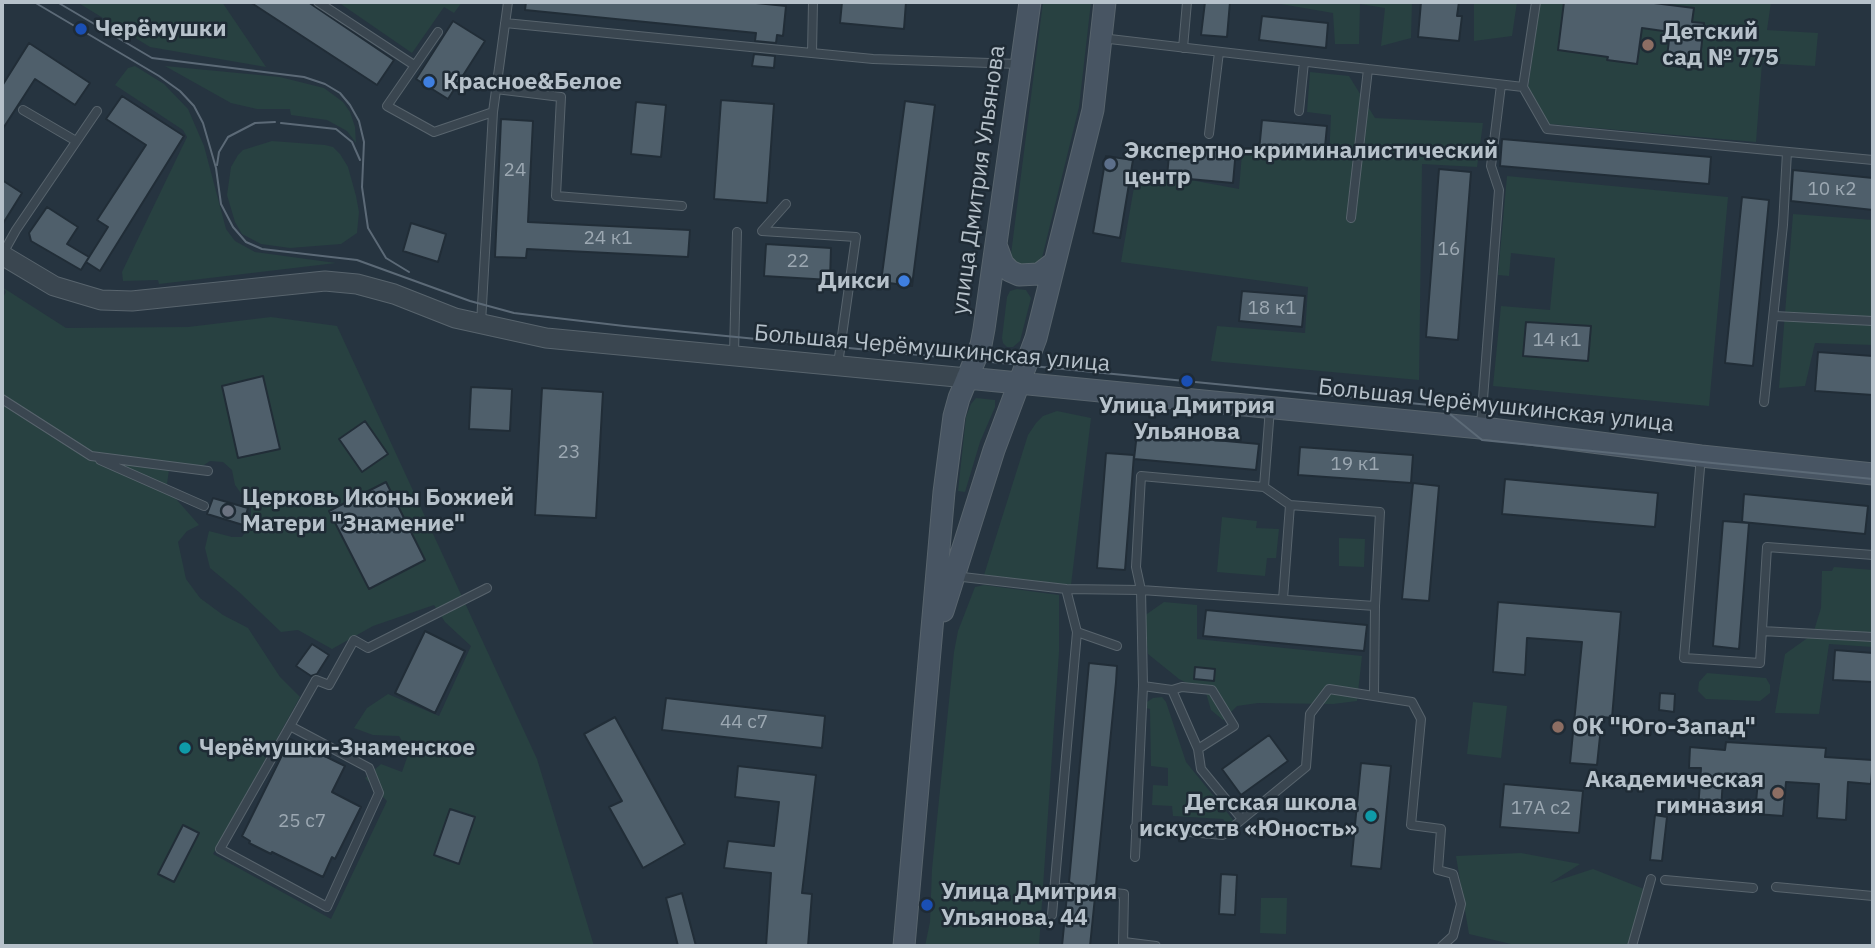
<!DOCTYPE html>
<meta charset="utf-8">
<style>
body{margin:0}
#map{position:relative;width:1875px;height:948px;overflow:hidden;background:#263440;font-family:"IBM Plex Sans",sans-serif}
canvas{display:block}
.frame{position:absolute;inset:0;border:4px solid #b6c1ca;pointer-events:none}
</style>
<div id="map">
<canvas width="1875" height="948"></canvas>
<div class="frame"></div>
</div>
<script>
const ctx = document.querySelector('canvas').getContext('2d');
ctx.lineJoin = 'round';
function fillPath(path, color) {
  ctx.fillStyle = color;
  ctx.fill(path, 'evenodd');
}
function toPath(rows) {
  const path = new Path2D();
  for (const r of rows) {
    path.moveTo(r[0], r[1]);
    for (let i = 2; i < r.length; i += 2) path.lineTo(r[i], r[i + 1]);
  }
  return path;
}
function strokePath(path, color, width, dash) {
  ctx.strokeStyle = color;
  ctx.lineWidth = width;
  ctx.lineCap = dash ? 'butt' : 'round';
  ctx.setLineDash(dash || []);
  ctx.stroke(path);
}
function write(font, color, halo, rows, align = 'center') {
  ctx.font = font + ' "IBM Plex Sans",sans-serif';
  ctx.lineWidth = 5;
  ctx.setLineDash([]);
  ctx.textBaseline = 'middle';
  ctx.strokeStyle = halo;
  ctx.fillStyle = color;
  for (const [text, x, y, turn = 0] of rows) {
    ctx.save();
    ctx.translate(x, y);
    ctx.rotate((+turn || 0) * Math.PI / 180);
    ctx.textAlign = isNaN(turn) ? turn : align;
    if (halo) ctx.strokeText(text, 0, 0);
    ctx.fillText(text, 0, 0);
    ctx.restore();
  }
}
const green = toPath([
 [77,2,222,2,266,67,150,47],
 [338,2,462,2,454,13,444,7,412,53],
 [1043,2,1091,2,1079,107,1040,266,1035,271,1010,262],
 [1269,2,1412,2,1411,38,1381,46,1385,8,1360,4,1359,44,1335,44,1333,13],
 [1474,2,1517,2,1512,36,1474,41],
 [1540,2,1771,2,1767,30,1818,33,1815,66,1762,63,1756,142,1549,124,1528,88],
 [135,66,164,84,188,109,204,146,226,229,235,241,255,252,336,263,159,284,158,280,123,281,122,272,187,137,183,130,115,85,128,68],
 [165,66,280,77,324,88,343,102,350,112,355,127,356,143,347,131,327,120,291,115,290,109,257,109,231,103],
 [1310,72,1349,76,1375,118,1483,123,1477,167,1422,164,1419,380,1211,361,1217,326,1305,333,1308,287,1121,262,1137,170,1239,189,1242,154,1329,160,1331,115,1307,112],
 [272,141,325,145,333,147,340,154,348,167,356,196,359,212,357,233,341,244,290,248,261,244,242,234,235,222,227,195,231,167,238,155,243,150],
 [1507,176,1728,197,1709,406,1493,386,1501,306,1550,310,1555,258,1511,253,1509,276,1498,275],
 [1793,214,1873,220,1873,345,1815,343,1805,386,1779,388],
 [2,287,66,328,188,327,271,317,337,326,537,759,594,946,2,946,2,299,6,292],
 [210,461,223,462,232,470,235,485,251,507,251,524,242,537,232,537,209,531,205,548,210,568,239,592,281,632,298,630,332,649,373,626,434,605,445,622,471,646,439,716,388,694,367,708,354,728,373,735,399,736,409,752,402,772,381,764,365,778,387,801,331,919,213,854,300,697,280,677,248,628,223,615,200,598,186,579,178,542,187,531,199,525,177,500,167,484,169,470,183,470,192,473],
 [1017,289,1026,290,1031,298,1020,341,1013,347,1007,347,1003,343,1002,338,1007,297,1010,291],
 [976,398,995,400,995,407,980,442,965,492,958,491,966,417,971,404],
 [1057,411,1091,418,1071,585,984,575,1028,435,1036,423,1043,416],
 [1222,517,1257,521,1256,528,1279,529,1276,558,1267,558,1265,576,1217,572],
 [1339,538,1365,539,1364,567,1339,566],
 [1834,567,1873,570,1873,647,1829,644,1819,714,1775,713,1785,654,1813,634,1821,608,1822,571,1832,571],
 [984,585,1059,595,1059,652,1039,946,925,946,930,922,932,869,954,652,958,631,975,587],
 [1164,602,1197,605,1197,639,1362,656,1357,701,1333,704,1258,703,1237,706,1223,720,1211,710,1206,693,1179,679,1148,654,1144,616],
 [1707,673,1766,678,1770,685,1770,693,1760,701,1706,699,1698,691,1699,682],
 [1162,697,1166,702,1186,762,1234,821,1231,825,1228,826,1223,819,1173,816,1172,806,1152,805,1153,785,1168,786,1168,768,1151,766,1150,709,1146,708,1147,702,1153,698],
 [1473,702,1507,706,1501,758,1467,754],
 [1521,853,1580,864,1550,883,1593,869,1644,889,1630,946,1519,946,1469,934,1456,856],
 [1261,898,1287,898,1286,934,1260,933]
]);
const building = toPath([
 [250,2,308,2,394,60,377,85,250,2],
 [526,2,746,2,786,6,783,36,777,35,776,43,755,41,756,33,525,10,526,2],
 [842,2,906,2,904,29,840,23,842,2],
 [1205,2,1230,2,1227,37,1201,35,1205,2],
 [1421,2,1459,2,1457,16,1462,16,1459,41,1418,37,1421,2],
 [1564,2,1646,2,1694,8,1692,22,1704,23,1699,69,1666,65,1670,32,1642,28,1637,64,1607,60,1608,57,1558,50,1564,2],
 [1262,16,1328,23,1326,48,1259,40,1262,16],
 [453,21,485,41,448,99,416,79,453,21],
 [29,43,90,83,75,105,35,79,2,130,2,86,29,43],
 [754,54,775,56,774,68,752,66,754,54],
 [122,96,184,136,100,271,86,262,108,227,97,220,146,145,106,119,122,96],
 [721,100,774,104,767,203,714,199,721,100],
 [905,101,935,105,912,286,881,282,905,101],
 [636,102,666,105,661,157,631,154,636,102],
 [501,119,533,121,528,222,690,230,688,257,527,249,526,258,495,257,501,119],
 [1262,120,1327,126,1324,157,1259,151,1262,120],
 [1502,139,1711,157,1709,184,1500,166,1502,139],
 [1170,143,1236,149,1233,183,1167,177,1170,143],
 [1106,156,1133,160,1120,238,1093,233,1106,156],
 [1439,169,1471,172,1458,340,1426,337,1439,169],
 [1793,170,1873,178,1873,210,1791,201,1793,170],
 [2,180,22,193,2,225,2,180],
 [1742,197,1769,200,1753,366,1725,363,1742,197],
 [47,207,78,227,67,244,89,257,81,270,31,241,29,233,47,207],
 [411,223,446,234,438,262,403,251,411,223],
 [766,244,831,248,830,280,764,276,766,244],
 [1242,291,1305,296,1302,327,1239,321,1242,291],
 [1526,322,1591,326,1588,361,1523,356,1526,322],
 [1818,352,1873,356,1873,395,1815,391,1818,352],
 [263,376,280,449,238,458,222,386,263,376],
 [471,387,512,389,510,431,469,429,471,387],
 [542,388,603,392,596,518,535,515,542,388],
 [365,421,388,454,362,472,339,439,365,421],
 [1137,433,1259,444,1256,470,1134,459,1137,433],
 [1300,447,1413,455,1411,483,1298,475,1300,447],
 [1106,453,1134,455,1125,570,1097,568,1106,453],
 [1505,479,1658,493,1655,527,1502,514,1505,479],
 [386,482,425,560,369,589,329,511,386,482],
 [1413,483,1439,486,1429,601,1402,599,1413,483],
 [1744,494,1868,506,1865,534,1742,522,1744,494],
 [213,498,248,508,243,525,207,514,213,498],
 [1723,521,1749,523,1739,649,1713,646,1723,521],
 [1498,602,1621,612,1612,718,1602,717,1597,765,1570,763,1582,642,1527,638,1525,675,1493,672,1498,602],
 [1206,610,1367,625,1364,651,1203,636,1206,610],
 [425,631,465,651,435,713,395,693,425,631],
 [312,644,329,655,317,674,311,676,296,666,312,644],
 [1835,650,1873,653,1873,682,1833,680,1835,650],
 [1089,663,1117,666,1116,682,1096,884,1091,887,1089,891,1095,897,1090,946,1062,946,1067,895,1072,893,1074,888,1073,884,1069,882,1089,663],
 [1195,667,1215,669,1214,681,1194,679,1195,667],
 [1660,693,1675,694,1674,712,1659,710,1660,693],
 [666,698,825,716,822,748,662,730,666,698],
 [615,717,685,844,643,868,609,807,622,801,584,734,615,717],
 [1269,735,1288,761,1241,795,1222,769,1269,735],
 [290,739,345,766,332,792,361,807,335,859,332,857,323,877,272,852,271,854,249,843,250,841,242,836,290,739],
 [1726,742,1826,748,1825,757,1873,760,1871,784,1848,782,1846,820,1817,818,1819,784,1786,782,1783,816,1755,814,1758,780,1723,778,1721,811,1698,810,1701,768,1689,768,1690,747,1725,750,1726,742],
 [1361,763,1391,766,1381,869,1351,866,1361,763],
 [738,766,816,775,802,893,812,894,808,946,766,946,771,873,724,868,728,841,774,846,779,802,735,797,738,766],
 [1504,784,1583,791,1579,833,1500,827,1504,784],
 [450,809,475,817,459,864,434,855,450,809],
 [1655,815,1667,817,1662,861,1650,860,1655,815],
 [183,825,199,833,174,882,158,874,183,825],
 [1221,874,1237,875,1235,915,1219,914,1221,874],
 [682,893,696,946,678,946,666,898,682,893]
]);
const service = toPath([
 [318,2,414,65],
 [505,23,873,59,1019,64],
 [438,32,387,106,434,132,493,112],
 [1101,38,1523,87,1547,129,1873,160],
 [1183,48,1187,2],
 [812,53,813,2],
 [1523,87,1536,2],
 [496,89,561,97,556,196,682,206],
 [23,110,76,141],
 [1299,111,1304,62],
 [1209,134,1219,52],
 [786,204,762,231,856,237,838,364],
 [1351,218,1368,69],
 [2,255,16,230,97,111],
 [1774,316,1873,321],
 [481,323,493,112,508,2],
 [734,354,737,232],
 [2,399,91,456,208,471],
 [1764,402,1783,225,1787,152],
 [1270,408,1264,487,1141,476,1136,567,1141,590,1375,606,1374,694],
 [1481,425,1499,190,1491,166,1501,85],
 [1701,456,1684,658,1760,663,1767,547,1873,555],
 [100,460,204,506],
 [1264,487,1290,505,1380,512,1375,606],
 [954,576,1066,589,1077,632,1052,915],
 [1066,589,1141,590,1143,686,1135,857],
 [1283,599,1290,505],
 [1762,631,1873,637],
 [1077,632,1117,646],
 [1143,686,1172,690,1198,749,1201,769,1242,819],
 [1172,690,1182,687,1212,690,1234,726,1198,749],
 [290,726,369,768,379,793,327,907,220,849,290,726,316,680,329,685,354,640,368,648,487,588],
 [1135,827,1223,835,1306,767,1310,714,1329,689,1412,702,1421,719,1411,825,1441,829,1438,870,1453,874,1461,904,1453,936,1442,946],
 [1665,880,1753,888],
 [1776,887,1873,896],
 [1054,889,1068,888],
 [1096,891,1124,894,1123,946],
 [1124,942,1156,946],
 [1632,946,1651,879]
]);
const tertiary = toPath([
 [2,255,54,286,101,300,132,301,325,281,357,284,394,294,455,318,546,338,967,378]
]);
const secondary = toPath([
 [996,245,1003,264,1010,271,1019,275,1039,274,1055,262],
 [967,378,1491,429,1701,456,1873,474],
 [943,611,994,450,1036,338,1093,110,1105,2],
 [904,946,944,492,954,416,959,398,981,345,984,329,1030,2]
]);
const tram = toPath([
 [34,2,159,76,180,91,194,106,203,123,216,168,221,204,233,227,246,242,262,249,357,260,470,301,514,313,624,326,1440,406,1482,440,1873,479],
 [57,2,152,58,304,77,325,84,340,93,350,105,359,121,364,142,362,187,368,228,386,258,409,272],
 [281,123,336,129,352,142,360,160],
 [217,165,219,152,228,137,255,123,275,122]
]);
const markers = [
 [81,29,7,"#1a4fb4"],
 [1648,45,7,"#8d6e63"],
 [429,82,7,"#3f7fe0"],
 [1110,164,7,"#5c6f8a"],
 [904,281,7,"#3f7fe0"],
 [1187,381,7,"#1a4fb4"],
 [228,511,7,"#6b7280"],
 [1558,727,7,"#8d6e63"],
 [185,748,7,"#0f9aa8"],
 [1778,793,7,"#8d6e63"],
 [1371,816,7,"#0f9aa8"],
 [927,905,7,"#1a4fb4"]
];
const numberNames = [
 ["24",515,171],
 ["10 к2",1832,190],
 ["24 к1",608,239],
 ["16",1449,250],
 ["22",798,262],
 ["18 к1",1272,309],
 ["14 к1",1557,341],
 ["23",569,453],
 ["19 к1",1355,465],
 ["44 с7",744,723],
 ["17А с2",1541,809],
 ["25 с7",302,822]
];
const poiNames = [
 ["Черёмушки",95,29],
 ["Детский",1662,32],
 ["сад № 775",1662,58],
 ["Красное&Белое",443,82],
 ["Экспертно-криминалистический",1124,151],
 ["центр",1124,177],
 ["Дикси",890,281,"right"],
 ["Улица Дмитрия",1187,406,"center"],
 ["Ульянова",1187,432,"center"],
 ["Церковь Иконы Божией",242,498],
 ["Матери \"Знамение\"",242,524],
 ["ОК \"Юго-Запад\"",1572,727],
 ["Черёмушки-Знаменское",199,748],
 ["Академическая",1764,780,"right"],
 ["гимназия",1764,806,"right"],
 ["Детская школа",1357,803,"right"],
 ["искусств «Юность»",1357,829,"right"],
 ["Улица Дмитрия",941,892],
 ["Ульянова, 44",941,918]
];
const streetNames = [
 ["улица Дмитрия Ульянова",979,180,-82],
 ["Большая Черёмушкинская улица",932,349,5],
 ["Большая Черёмушкинская улица",1496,406,6]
];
fillPath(green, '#284141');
fillPath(building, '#4f5f6b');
strokePath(building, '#212d37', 2);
strokePath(service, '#58646d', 10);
strokePath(tertiary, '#58646d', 21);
strokePath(secondary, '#58646d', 23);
strokePath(service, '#3a4650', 8);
strokePath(tertiary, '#3a4650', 19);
strokePath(secondary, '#485563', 21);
strokePath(tram, '#5c6a77', 2);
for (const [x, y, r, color] of markers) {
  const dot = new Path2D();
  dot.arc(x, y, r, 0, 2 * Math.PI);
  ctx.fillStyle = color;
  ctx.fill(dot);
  strokePath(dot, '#1f2b35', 2.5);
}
write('19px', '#9ca8b2', null, numberNames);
write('bold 23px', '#b6c1ca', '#1f2b35', poiNames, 'left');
write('23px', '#b6c1ca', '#1f2b35', streetNames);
</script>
